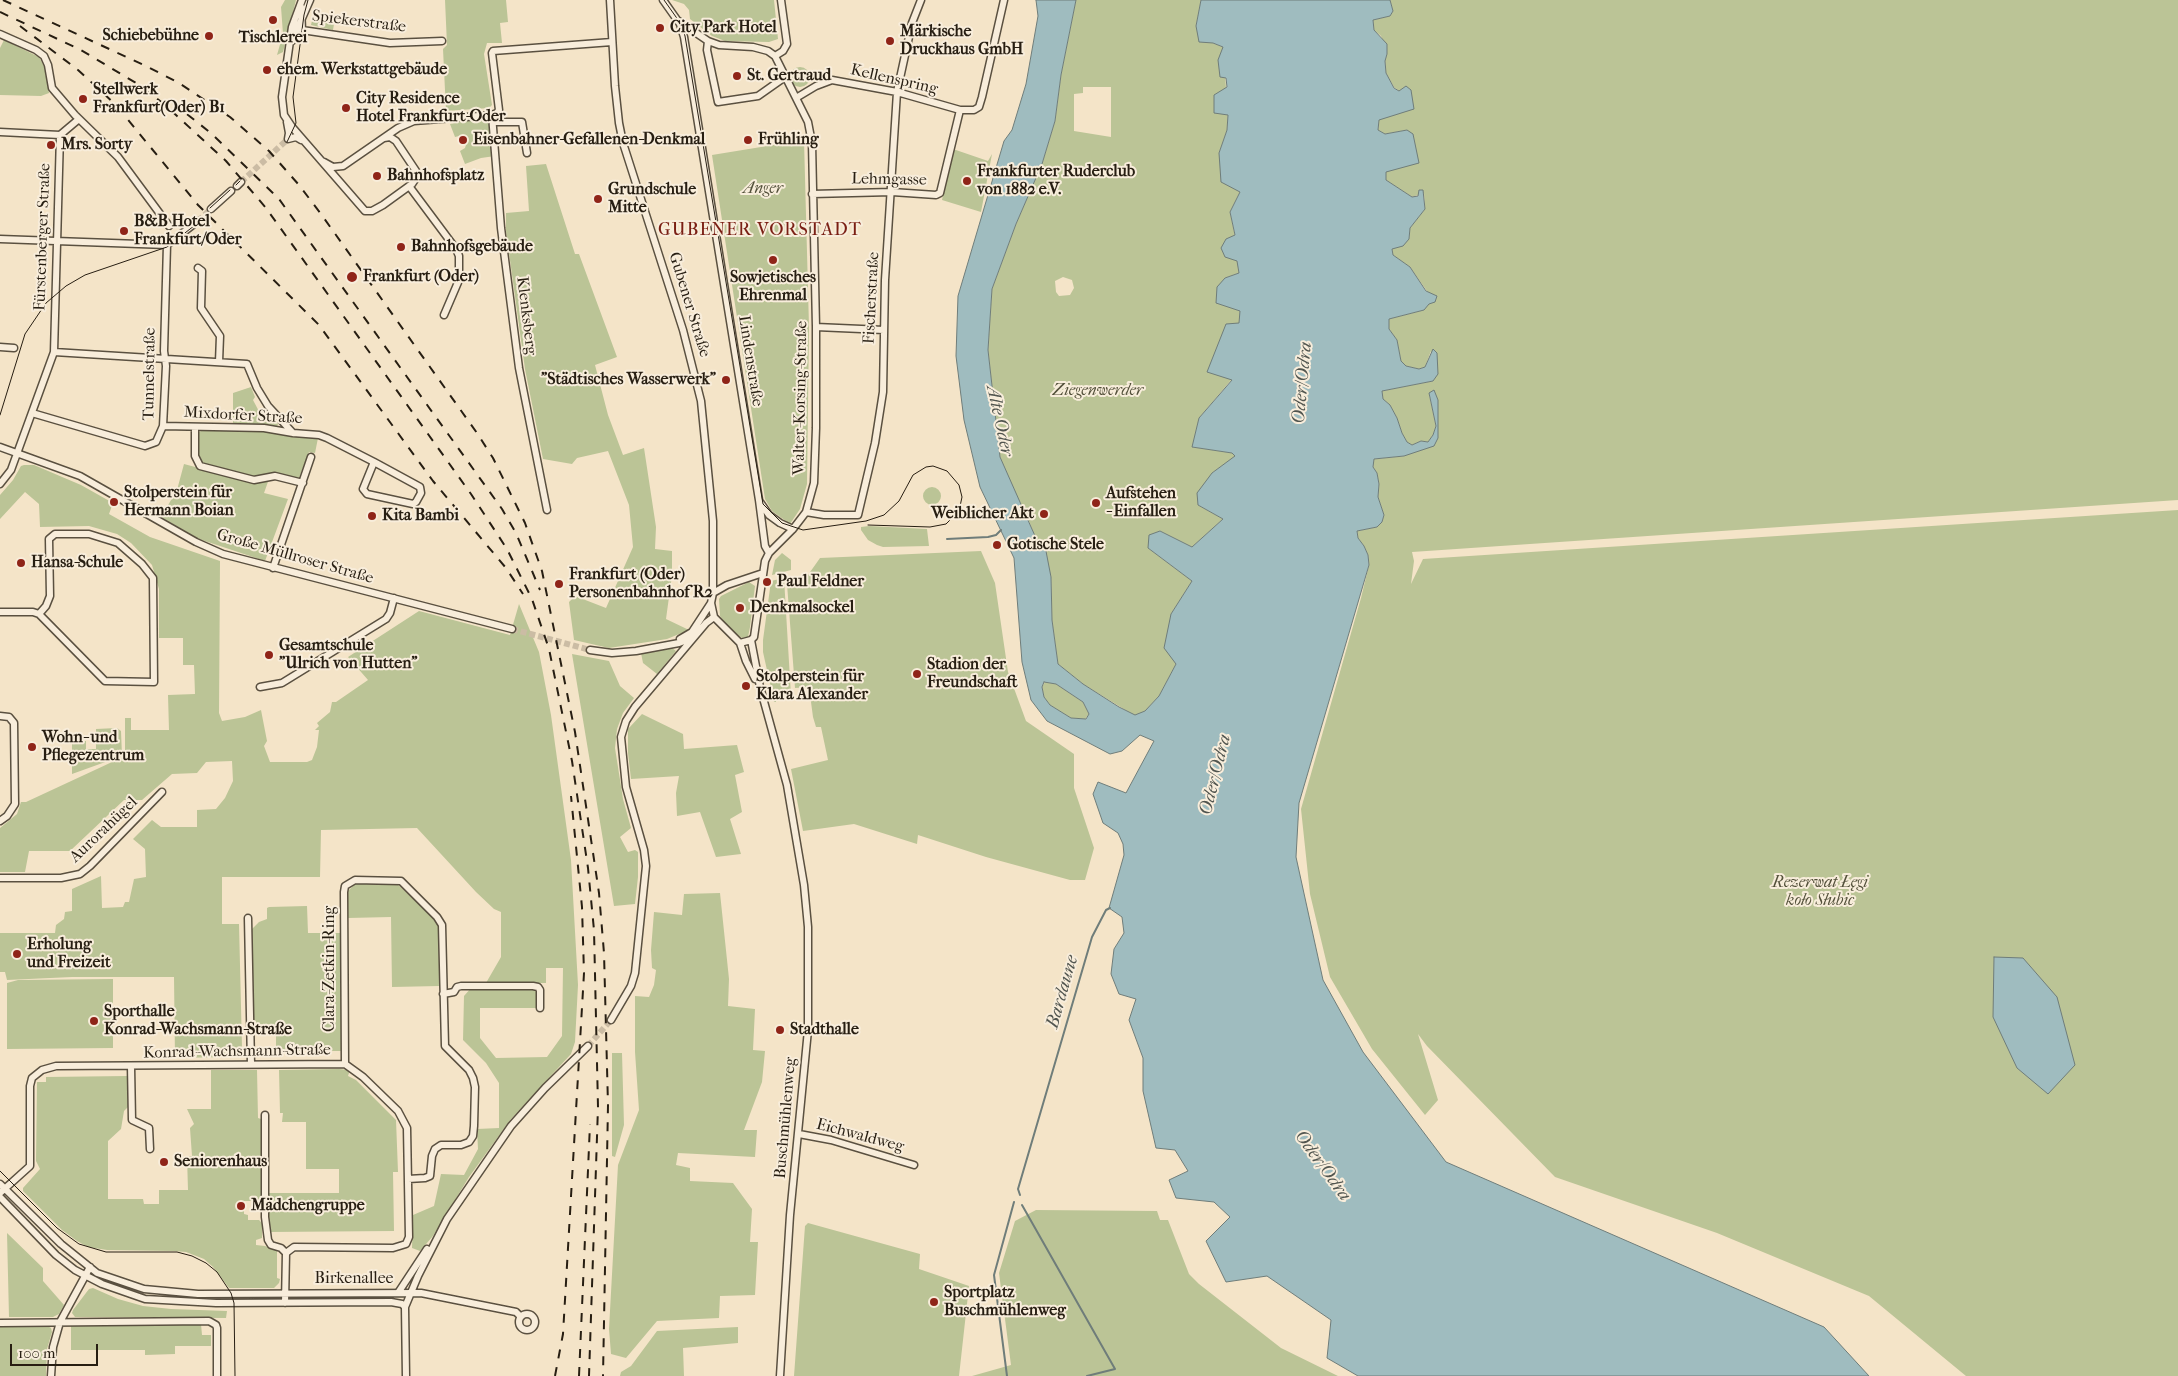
<!DOCTYPE html>
<meta charset="utf-8">
<style>
body{margin:0}
#map{position:relative;width:2178px;height:1376px;overflow:hidden;background:#f4e4c8;font-family:"IM FELL French Canon",serif}
canvas{display:block}
.scale{position:absolute;left:10px;top:1344px;width:88px;height:22px;box-sizing:border-box;border:2px solid #271e12;border-top:0;padding-left:6px;font-size:15px;line-height:18px;white-space:nowrap;color:#271e12;-webkit-text-stroke:4px #f8eddb;paint-order:stroke}
</style>
<div id="map">
<canvas width="2178" height="1376"></canvas>
<div class="scale">100 m</div>
</div>
<script>
const ctx = document.querySelector('canvas').getContext('2d');
ctx.lineJoin = 'round';
function fillPath(path, color) {
  ctx.fillStyle = color;
  ctx.fill(path, 'evenodd');
}
function toPath(rows) {
  const path = new Path2D();
  for (const r of rows) {
    if (r.length === 3) {
      path.moveTo(r[0] + r[2], r[1]);
      path.arc(r[0], r[1], r[2], 0, 2 * Math.PI);
      continue;
    }
    path.moveTo(r[0], r[1]);
    for (let i = 2; i < r.length; i += 2) path.lineTo(r[i], r[i + 1]);
  }
  return path;
}
function strokePath(path, color, width, dash) {
  ctx.strokeStyle = color;
  ctx.lineWidth = width;
  ctx.lineCap = dash ? 'butt' : 'round';
  ctx.setLineDash(dash || []);
  ctx.stroke(path);
}
function write(font, color, halo, rows, align = 'center') {
  ctx.font = font + ' "IM FELL French Canon",serif';
  ctx.lineWidth = 4;
  ctx.setLineDash([]);
  ctx.textBaseline = 'middle';
  ctx.strokeStyle = halo;
  ctx.fillStyle = color;
  for (const [text, x, y, turn = 0] of rows) {
    ctx.save();
    ctx.translate(x, y);
    ctx.rotate((+turn || 0) * Math.PI / 180);
    ctx.textAlign = isNaN(turn) ? turn : align;
    if (halo) ctx.strokeText(text, 0, 0);
    ctx.fillText(text, 0, 0);
    ctx.restore();
  }
}
const green = toPath([
 [285,0,296,0,283,52,277,55,283,34,281,7],
 [445,0,506,0,508,22,500,23,502,43,487,43,484,54,492,105,489,108,446,111,443,49,447,45],
 [672,0,774,0,778,39,769,42,725,41,712,36,690,19,689,10,684,4],
 [1076,0,1201,0,1196,26,1213,43,1223,47,1228,115,1227,130,1219,153,1240,192,1230,212,1235,236,1239,273,1225,278,1241,311,1239,323,1208,372,1232,379,1199,418,1193,447,1233,453,1235,457,1212,473,1198,505,1223,519,1192,547,1160,531,1148,548,1192,581,1171,614,1176,664,1159,696,1145,711,1135,716,1083,684,1058,664,1052,620,1051,577,1026,514,1010,482,1000,457,988,350,992,289,1016,224,1042,164,1055,121,1061,75],
 [1083,87,1111,87,1111,137,1074,131,1074,94,1083,93],
 [1063,277,1072,280,1074,288,1070,295,1059,296,1056,292,1055,281],
 [1390,0,2178,0,2178,500,1412,552,1414,561,1411,584,1423,559,2178,510,2178,1376,1966,1376,1869,1296,1717,1233,1555,1177,1427,1046,1418,1034,1438,1100,1425,1115,1372,1049,1330,977,1310,894,1301,809,1361,598,1369,565,1368,555,1364,546,1358,538,1357,531,1377,527,1382,522,1384,515,1378,497,1379,484,1377,473,1373,467,1374,459,1404,456,1438,438,1438,400,1429,394,1436,426,1433,435,1428,442,1421,441,1412,445,1407,442,1402,433,1397,418,1390,405,1383,399,1382,391,1433,381,1431,351,1425,367,1419,369,1406,366,1401,361,1397,340,1389,329,1389,319,1424,310,1429,294,1410,267,1393,255,1392,249,1409,239,1410,228,1425,209,1424,193,1412,197,1386,180,1386,172,1407,130,1385,134,1378,130,1379,120,1404,89,1399,91,1394,87,1386,73,1385,60,1387,54,1381,36,1374,30,1373,20,1390,16,1393,11],
 [314,12,335,18,333,30,311,25],
 [4,40,39,57,44,66,49,93,41,96,0,95,0,48],
 [800,77,10],
 [491,117,495,156,481,158,465,164,460,151,465,148,468,138,463,135,455,137,450,124,454,123,454,121],
 [804,140,809,327,807,484,800,509,790,524,772,511,765,499,712,155],
 [953,149,988,161,992,154,981,212,942,200],
 [546,164,575,254,579,254,617,357,595,365,608,415,623,455,644,448,656,527,655,549,672,551,672,575,666,619,689,630,667,639,609,648,574,640,569,602,575,596,606,608,633,547,629,505,608,451,577,458,572,464,543,459,525,369,506,231,506,213,529,211,526,166],
 [251,387,255,397,253,400,263,419,269,415,278,424,277,427,233,424,233,393],
 [201,431,265,431,282,435,318,438,315,453,309,452,299,478,275,473,254,477,201,464,198,457,198,433],
 [184,464,255,483,269,479,264,493,288,499,265,561,199,539,161,517,177,490],
 [24,465,34,465,81,485,113,503,109,514,150,537,220,561,219,713,222,721,245,717,261,710,267,741,264,746,270,762,307,762,312,760,317,747,319,730,315,730,319,726,317,723,330,712,332,702,336,702,368,680,348,657,419,611,510,635,519,604,539,652,551,715,571,860,578,985,575,1042,571,1054,511,1119,469,1177,433,1236,420,1251,412,1248,413,1215,434,1206,441,1174,464,1175,478,1149,477,1129,499,1128,499,1083,486,1063,463,1040,464,996,471,988,533,988,537,993,536,1008,480,1008,480,1038,496,1058,547,1057,562,1036,563,968,546,968,546,983,486,983,501,957,501,912,494,909,476,892,417,828,321,830,320,877,222,877,222,924,239,924,242,1048,229,1048,229,1057,175,1058,174,977,72,977,7,980,5,972,0,972,0,933,55,933,56,925,64,919,65,912,72,911,72,889,101,876,102,908,123,907,125,902,129,902,134,879,146,877,145,849,133,839,152,820,161,827,197,827,197,810,216,809,225,798,233,781,232,761,206,762,197,773,172,774,142,800,124,800,70,851,29,851,25,872,0,872,0,828,17,814,21,802,26,802,125,756,125,718,131,718,131,730,169,730,168,695,195,694,194,665,183,665,183,638,159,638,159,589,152,565,131,543,117,534,89,526,40,527,39,504,25,492,0,519,0,495,13,480,21,466],
 [932,496,9],
 [869,526,927,529,929,546,883,547,877,545,868,540,861,530,861,527],
 [981,551,995,583,1008,672,1026,721,1074,754,1074,788,1094,848,1085,880,1070,880,986,857,918,835,917,844,854,824,803,831,791,769,828,760,821,727,816,727,813,717,809,687,795,688,787,584,808,575,820,558],
 [782,553,791,560,791,570,772,575,775,560],
 [784,578,791,696,776,697,776,702,774,702,763,652,763,640,771,581],
 [749,582,755,586,750,627,748,637,742,638,727,626,720,616,719,599,721,596],
 [672,648,676,651,657,674,643,663,641,653],
 [572,654,609,661,620,686,634,698,623,713,617,729,615,748,623,799,631,828,620,837,628,852,635,850,638,852,638,877,635,904,614,906],
 [1045,682,1056,684,1083,702,1089,714,1085,719,1071,718,1050,705,1044,697,1042,687],
 [642,714,683,734,684,749,737,745,744,772,735,775,742,812,730,819,741,854,716,857,700,812,677,816,676,793,679,776,631,779,628,753,628,729],
 [117,728,121,731,122,756,72,774,72,741,86,741,86,749,96,749,96,729],
 [356,883,396,883,436,920,439,929,439,986,392,987,391,917,348,918,348,891],
 [720,893,729,979,728,1006,755,1009,753,1050,765,1051,762,1082,744,1130,757,1130,755,1157,678,1153,676,1165,690,1168,690,1181,733,1183,752,1209,750,1242,758,1242,755,1295,720,1296,719,1318,657,1321,626,1358,611,1354,609,1329,618,1165,639,1110,635,1052,635,996,649,997,654,985,656,970,652,968,651,950,654,912,682,915,684,894],
 [307,906,308,933,341,933,341,1051,276,1051,276,1032,254,1032,252,929,259,922,267,919,267,908,269,907],
 [113,979,113,1048,7,1049,7,983,18,980],
 [612,1053,622,1053,624,1125,615,1157,612,1156],
 [339,1069,350,1070,348,1076,356,1080,396,1120,398,1172,393,1172,394,1231,269,1232,267,1193,339,1193,339,1169,306,1169,306,1122,282,1122,283,1113,280,1113,279,1070],
 [211,1070,257,1070,258,1118,261,1119,261,1201,244,1201,244,1214,248,1215,248,1220,259,1220,262,1223,262,1238,256,1240,256,1245,265,1246,277,1251,277,1278,280,1279,279,1283,274,1288,229,1288,213,1267,204,1259,186,1252,174,1251,107,1250,88,1247,77,1241,62,1230,23,1191,23,1188,40,1169,36,1161,37,1082,46,1082,46,1077,127,1076,128,1107,124,1111,121,1129,108,1141,108,1199,143,1199,144,1204,159,1204,159,1190,188,1190,187,1157,192,1156,190,1128,194,1124,187,1109,211,1109],
 [1036,1210,1157,1211,1160,1220,1168,1220,1189,1274,1199,1284,1281,1348,1338,1376,972,1376,1011,1365,999,1273,1015,1221],
 [808,1223,920,1254,919,1269,969,1286,959,1376,794,1376,805,1226],
 [7,1233,43,1268,43,1281,64,1305,59,1314,53,1317,9,1317],
 [93,1288,118,1299,143,1306,171,1309,227,1311,226,1318,75,1317,72,1313,73,1310,89,1289],
 [201,1324,202,1335,211,1335,211,1346,175,1346,175,1354,145,1355,145,1350,71,1350,71,1325],
 [0,1326,48,1326,51,1328,52,1332,47,1349,46,1376,0,1376],
 [738,1327,738,1343,683,1348,684,1376,620,1376,621,1372,631,1366,657,1331]
]);
const water = toPath([
 [1036,0,1076,0,1061,75,1055,121,1042,164,1016,224,992,289,988,350,1000,457,1039,545,1045,546,1051,577,1052,620,1058,664,1083,684,1119,707,1135,715,1145,711,1159,696,1176,664,1164,648,1171,614,1192,581,1148,548,1149,535,1160,531,1192,547,1223,519,1198,505,1197,493,1212,473,1235,456,1232,453,1192,447,1199,418,1232,380,1207,372,1226,324,1239,323,1240,311,1216,303,1217,287,1225,278,1239,273,1237,261,1225,257,1221,248,1226,239,1235,235,1230,212,1240,192,1221,182,1219,153,1227,130,1228,115,1214,113,1214,95,1227,87,1226,78,1220,77,1218,60,1223,47,1213,43,1199,42,1196,26,1201,0,1390,0,1393,11,1390,16,1373,20,1374,30,1387,44,1387,54,1385,61,1386,73,1394,88,1399,91,1406,86,1411,90,1414,109,1379,120,1378,130,1385,134,1407,130,1413,134,1419,163,1386,172,1386,180,1412,197,1418,196,1419,190,1423,190,1425,209,1410,228,1409,239,1403,246,1392,249,1393,255,1410,267,1426,291,1437,296,1435,302,1429,304,1424,310,1389,319,1389,329,1397,340,1401,361,1406,366,1419,369,1425,367,1433,349,1437,353,1438,374,1433,381,1382,391,1383,399,1390,405,1397,418,1402,433,1407,442,1412,445,1421,441,1428,442,1433,435,1436,426,1429,393,1434,390,1438,400,1438,438,1434,446,1404,456,1374,459,1373,467,1377,473,1379,484,1378,497,1384,515,1382,522,1377,527,1357,531,1358,538,1364,546,1368,555,1369,565,1299,803,1296,857,1323,980,1363,1052,1446,1162,1824,1327,1869,1376,1358,1376,1327,1358,1331,1320,1267,1276,1226,1282,1206,1241,1230,1217,1214,1202,1176,1198,1169,1180,1188,1171,1175,1150,1156,1148,1143,1091,1143,1058,1129,1020,1136,999,1119,994,1111,974,1114,949,1124,933,1122,917,1109,908,1124,855,1123,844,1118,833,1103,823,1093,794,1098,782,1126,793,1154,741,1140,735,1122,751,1110,754,1047,721,1031,700,1022,662,1014,558,980,487,964,420,956,356,958,296,1004,141,1012,130,1026,84,1038,16,1036,0],
 [1044,682,1056,684,1083,702,1089,714,1086,719,1071,718,1050,705,1044,697,1042,687,1044,682],
 [1994,957,2023,958,2057,997,2075,1065,2048,1094,2017,1068,1993,1017,1994,957]
]);
const stream = toPath([
 [947,539,988,537,996,535,1001,530],
 [1020,1195,1018,1189,1092,937,1106,910,1110,908],
 [1022,1205,1115,1369,1087,1376],
 [1007,1376,994,1275,1014,1202]
]);
const minorTunnel = toPath([
 [241,182,288,139],
 [198,221,211,209],
 [512,629,590,650],
 [588,1046,611,1020]
]);
const minor = toPath([
 [302,0,292,27,282,97,284,115,292,127,365,211,372,211,383,205,412,184,416,178,416,171,396,141,390,137,384,138],
 [610,0,615,86,619,123,623,143,683,330,701,401,713,521,713,593,711,603,714,617,740,643,746,661,755,679],
 [663,0,680,24,684,37,759,500,765,546,769,553],
 [301,7,302,30,390,43,442,41],
 [677,20,708,41,719,45,753,47,768,51,775,56,808,122,812,143,816,327,816,428,814,483,806,512,793,529,769,553,765,561,754,637,751,640,740,643],
 [0,34,36,50,44,56,48,65,52,88,75,115,118,157,169,226],
 [292,41,310,0],
 [708,41,707,50,718,102,758,96,785,77],
 [775,56,783,51,787,44,781,0],
 [796,98,816,86,832,80,897,92,960,110,974,110,979,107,982,97,1004,0],
 [492,115,501,228,519,368,547,510],
 [287,122,289,133,288,139,296,137,301,140],
 [493,122,522,122,527,153],
 [0,132,60,135],
 [324,162,333,167,343,166,398,128,414,121,492,115,497,113,499,110,492,53,493,51,612,42],
 [237,186,241,182],
 [409,186,456,249,459,256,459,280,444,315],
 [812,194,892,192,936,195,940,193,960,110],
 [211,209,231,191],
 [0,239,167,245],
 [167,245,198,221],
 [198,268,202,271,201,308,220,336,219,362],
 [816,327,884,330],
 [0,347,14,348],
 [54,352,247,364,257,388,268,406,293,433],
 [32,413,145,446,156,442,163,426,166,366,164,351,167,245],
 [163,426,264,428,293,433,319,435,327,438,374,462,420,487,421,493,416,502,413,504,367,494,363,489,374,462],
 [195,427,195,456,200,466,254,480,275,476,303,483],
 [0,447,80,476,196,542,223,554,512,629],
 [0,484,11,470,54,352,60,135,79,119],
 [760,502,769,515,780,523,793,529],
 [806,512,824,515,858,515,875,443,883,392,885,280,897,92,912,23,921,0],
 [273,568,311,457],
 [713,593,727,585,763,573],
 [0,612,33,612,39,614,105,681,154,682,153,578,142,564,118,543,89,534,55,534,49,539,50,596,46,606,39,614],
 [680,639,692,632,711,603],
 [751,640,760,687,787,785,804,885,808,927,808,1030,790,1215,780,1376],
 [590,650,612,653,636,651,679,643,692,638],
 [260,687,282,683,386,619,390,613,394,598],
 [0,716,9,717,14,723,15,804,7,816,0,821],
 [0,878,61,878,80,874,90,866,162,792],
 [248,918,251,1064],
 [443,994,454,992,457,987,461,986,533,986,538,987,540,990,540,1008],
 [611,1020,631,986,635,973,646,866,644,850,626,787,621,737,626,721,635,707,706,623,714,617],
 [345,1064,344,892,345,886,355,880,401,881,437,917,442,925,445,1046,469,1070,473,1078,475,1087,474,1126,473,1136,469,1142,461,1145,441,1145,435,1149,432,1156,430,1176,425,1178,408,1179],
 [131,1066,132,1120,149,1128,150,1149],
 [265,1115,265,1217,268,1240,271,1245,281,1248,286,1253],
 [799,1134,831,1140,914,1165],
 [0,1184,61,1244,97,1273,144,1289,198,1294,421,1293,516,1312,521,1317],
 [0,1193,30,1166,30,1086,32,1078,42,1070,56,1066,345,1064,363,1077,398,1111,407,1128,409,1237,406,1244,393,1248,294,1247,286,1253,285,1303],
 [0,1197,56,1255,75,1270,102,1284,145,1299,216,1303,391,1302,402,1304,405,1307],
 [398,1293,427,1249],
 [527,1322,8],
 [0,1323,209,1321,216,1325,217,1328,217,1376],
 [51,1376,53,1347,60,1322,90,1267],
 [406,1376,405,1307,418,1276,447,1219,511,1126,545,1088,588,1046]
]);
const tram = toPath([
 [664,0,681,24,685,36,763,504,782,523,803,530,866,521,884,515,899,501,913,475,926,467,933,466,947,471,959,485,962,497,959,511,946,524,930,527,868,525],
 [287,142,296,123,293,97,304,15,308,0],
 [236,185,240,181],
 [210,208,230,190],
 [0,415,25,334,46,303,66,286,85,275,167,247,199,222],
 [0,1171,57,1228,79,1244,106,1252,177,1252,192,1256,206,1263,217,1272,231,1293,234,1303,235,1376]
]);
const rail = toPath([
 [3,0,146,66,179,83,230,117,269,151,299,185,321,214,477,433,493,458,525,523,542,571,575,732,599,893,604,953,608,1105,603,1376],
 [0,12,81,50,136,83,164,104,226,161,266,208,471,494,507,549,532,599,549,649,572,761,588,868,594,930,598,1107,589,1376],
 [20,26,78,70,115,104,198,205,319,325,433,481,506,568,523,594],
 [173,103,212,134,279,199,502,509,516,533,540,590],
 [555,1376,563,1334,584,973,582,907,571,796],
 [579,1376,590,1124]
]);
const markers = [
 [273,20,5,"#8f2418"],
 [660,28,5,"#8f2418"],
 [209,36,5,"#8f2418"],
 [890,41,5,"#8f2418"],
 [267,70,5,"#8f2418"],
 [737,76,5,"#8f2418"],
 [83,99,5,"#8f2418"],
 [346,108,5,"#8f2418"],
 [463,140,5,"#8f2418"],
 [748,140,5,"#8f2418"],
 [51,145,5,"#8f2418"],
 [377,176,5,"#8f2418"],
 [967,181,5,"#8f2418"],
 [598,199,5,"#8f2418"],
 [124,231,5,"#8f2418"],
 [401,247,5,"#8f2418"],
 [773,260,5,"#8f2418"],
 [352,277,6,"#8f2418"],
 [726,380,5,"#8f2418"],
 [114,502,5,"#8f2418"],
 [1096,503,5,"#8f2418"],
 [1044,514,5,"#8f2418"],
 [372,516,5,"#8f2418"],
 [997,545,5,"#8f2418"],
 [21,563,5,"#8f2418"],
 [767,582,5,"#8f2418"],
 [559,584,5,"#8f2418"],
 [740,608,5,"#8f2418"],
 [269,655,5,"#8f2418"],
 [917,674,5,"#8f2418"],
 [746,686,5,"#8f2418"],
 [32,747,5,"#8f2418"],
 [17,954,5,"#8f2418"],
 [94,1021,5,"#8f2418"],
 [780,1030,5,"#8f2418"],
 [164,1162,5,"#8f2418"],
 [241,1206,5,"#8f2418"],
 [934,1302,5,"#8f2418"]
];
const streetNames = [
 ["Spiekerstraße",359,22,7],
 ["Kellenspring",894,80,13],
 ["Lehmgasse",889,180,1],
 ["Fürstenberger Straße",43,237,-88],
 ["Fischerstraße",872,298,-87],
 ["Gubener Straße",689,305,73],
 ["Klenksberg",526,316,83],
 ["Lindenstraße",750,361,81],
 ["Tunnelstraße",150,374,-89],
 ["Walter-Korsing-Straße",801,398,-89],
 ["Mixdorfer Straße",243,416,3],
 ["Große Müllroser Straße",295,557,16],
 ["Aurorahügel",104,830,-44],
 ["Clara-Zetkin-Ring",330,969,-90],
 ["Konrad-Wachsmann-Straße",237,1052,-1],
 ["Buschmühlenweg",786,1118,-85],
 ["Eichwaldweg",860,1136,15],
 ["Birkenallee",354,1279]
];
const poiNames = [
 ["City Park Hotel",670,28],
 ["Märkische",900,32],
 ["Druckhaus GmbH",900,50],
 ["Schiebebühne",199,36,"right"],
 ["Tischlerei",273,38,"center"],
 ["ehem. Werkstattgebäude",277,70],
 ["St. Gertraud",747,76],
 ["Stellwerk",93,90],
 ["Frankfurt(Oder) B1",93,108],
 ["City Residence",356,99],
 ["Hotel Frankfurt-Oder",356,117],
 ["Eisenbahner-Gefallenen-Denkmal",473,140],
 ["Frühling",758,140],
 ["Mrs. Sorty",61,145],
 ["Frankfurter Ruderclub",977,172],
 ["von 1882 e.V.",977,190],
 ["Bahnhofsplatz",387,176],
 ["Grundschule",608,190],
 ["Mitte",608,208],
 ["B&B Hotel",134,222],
 ["Frankfurt/Oder",134,240],
 ["Bahnhofsgebäude",411,247],
 ["Frankfurt (Oder)",363,277],
 ["Sowjetisches",773,278,"center"],
 ["Ehrenmal",773,296,"center"],
 ["\"Städtisches Wasserwerk\"",716,380,"right"],
 ["Stolperstein für",124,493],
 ["Hermann Boian",124,511],
 ["Aufstehen",1106,494],
 ["- Einfallen",1106,512],
 ["Weiblicher Akt",1034,514,"right"],
 ["Kita Bambi",382,516],
 ["Gotische Stele",1007,545],
 ["Hansa-Schule",31,563],
 ["Frankfurt (Oder)",569,575],
 ["Personenbahnhof R2",569,593],
 ["Paul Feldner",777,582],
 ["Denkmalsockel",750,608],
 ["Gesamtschule",279,646],
 ["\"Ulrich von Hutten\"",279,664],
 ["Stadion der",927,665],
 ["Freundschaft",927,683],
 ["Stolperstein für",756,677],
 ["Klara Alexander",756,695],
 ["Wohn- und",42,738],
 ["Pflegezentrum",42,756],
 ["Erholung",27,945],
 ["und Freizeit",27,963],
 ["Sporthalle",104,1012],
 ["Konrad-Wachsmann-Straße",104,1030],
 ["Stadthalle",790,1030],
 ["Seniorenhaus",174,1162],
 ["Mädchengruppe",251,1206],
 ["Sportplatz",944,1293],
 ["Buschmühlenweg",944,1311]
];
const parkNames = [
 ["Anger",763,189],
 ["Ziegenwerder",1098,391],
 ["Rezerwat Łęgi",1820,883],
 ["koło Słubic",1820,901]
];
const neighbourhoodNames = [
 ["GUBENER VORSTADT",760,231]
];
const waterNames = [
 ["Oder/Odra",1303,383,-85],
 ["Alte Oder",999,421,78],
 ["Oder/Odra",1216,775,-76],
 ["Bardaune",1063,992,-74],
 ["Oder/Odra",1322,1166,54]
];
fillPath(green, '#bbc496');
fillPath(water, '#9fbcbf');
strokePath(water, '#6f7d7a', 1);
strokePath(stream, '#6f7d7a', 2);
strokePath(minorTunnel, '#cbbca4', 6, [6, 3]);
strokePath(minor, '#5a5040', 9);
strokePath(minor, '#f8eddb', 6);
strokePath(tram, '#271e12', 1);
strokePath(rail, '#271e12', 2, [9, 9]);
for (const [x, y, r, color] of markers) {
  const dot = new Path2D();
  dot.arc(x, y, r, 0, 2 * Math.PI);
  ctx.fillStyle = color;
  ctx.fill(dot);
  strokePath(dot, '#f8eddb', 2);
}
write('16px', '#271e12', '#f8eddb', streetNames);
write('bold 16px', '#271e12', '#f8eddb', poiNames, 'left');
write('italic 16px', '#53503a', '#f8eddb', parkNames);
ctx.letterSpacing = '1px';
write('18px', '#7a1f14', '#f8eddb', neighbourhoodNames);
ctx.letterSpacing = '0px';
write('italic 18px', '#51554f', '#f8eddb', waterNames);
</script>
